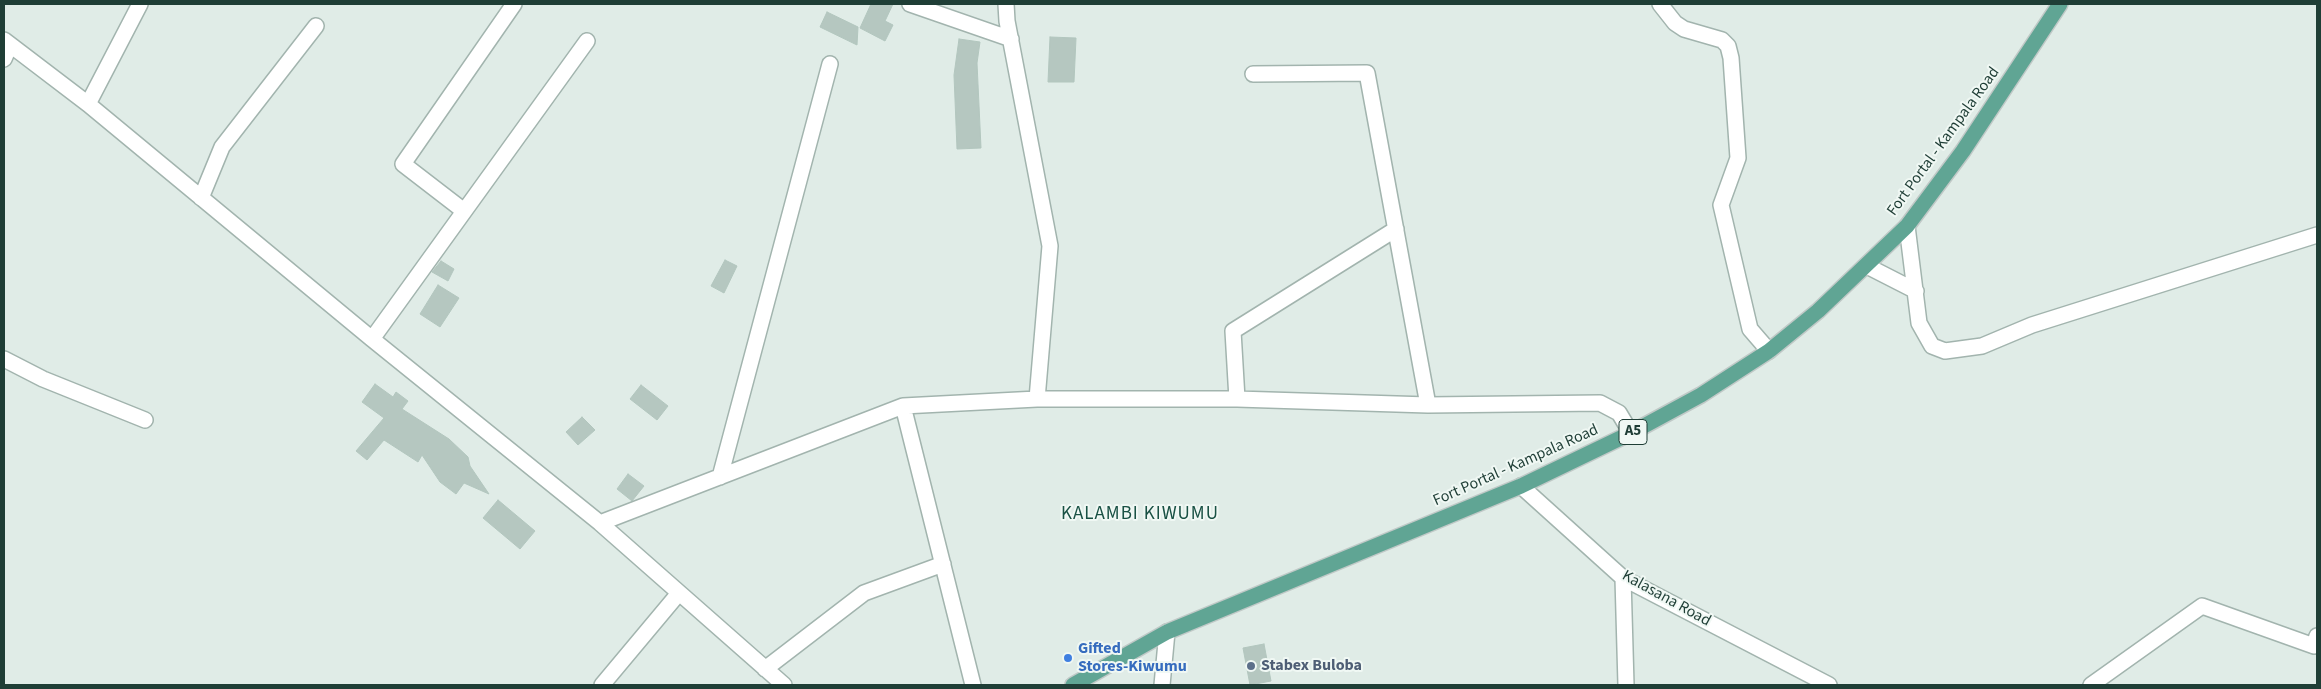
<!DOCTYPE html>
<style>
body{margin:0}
#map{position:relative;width:2321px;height:689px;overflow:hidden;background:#e0ece7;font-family:"Source Sans 3",sans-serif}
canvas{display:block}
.frame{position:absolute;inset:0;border:5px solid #1f3e36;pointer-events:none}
</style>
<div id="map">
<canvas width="2321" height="689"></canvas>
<div class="frame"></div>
</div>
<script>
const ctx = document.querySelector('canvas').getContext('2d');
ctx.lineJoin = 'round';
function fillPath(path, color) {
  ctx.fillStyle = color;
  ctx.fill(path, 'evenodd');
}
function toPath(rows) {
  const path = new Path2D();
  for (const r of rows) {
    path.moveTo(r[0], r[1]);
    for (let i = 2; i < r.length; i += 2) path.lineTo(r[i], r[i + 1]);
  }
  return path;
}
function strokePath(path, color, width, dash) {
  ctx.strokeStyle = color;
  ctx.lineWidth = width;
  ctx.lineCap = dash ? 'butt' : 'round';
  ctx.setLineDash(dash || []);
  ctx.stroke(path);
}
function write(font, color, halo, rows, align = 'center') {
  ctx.font = font + ' "Source Sans 3",sans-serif';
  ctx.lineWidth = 4;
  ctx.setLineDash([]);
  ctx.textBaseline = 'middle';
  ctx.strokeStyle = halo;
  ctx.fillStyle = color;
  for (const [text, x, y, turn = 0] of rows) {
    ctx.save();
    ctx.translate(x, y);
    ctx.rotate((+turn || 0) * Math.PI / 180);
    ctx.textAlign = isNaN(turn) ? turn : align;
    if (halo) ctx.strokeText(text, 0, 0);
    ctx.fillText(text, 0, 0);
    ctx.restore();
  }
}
const building = toPath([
 [871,4,893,4,885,21,893,25,885,41,860,28,871,4],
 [827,12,858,27,857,45,820,27,827,12],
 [1050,37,1076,38,1074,82,1048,82,1050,37],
 [959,39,980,42,977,63,981,148,957,149,954,75,959,39],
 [725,260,737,266,724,293,711,286,725,260],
 [441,261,454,269,448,281,432,272,441,261],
 [438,285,459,298,440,327,420,314,438,285],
 [375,384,393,397,396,392,408,401,402,409,449,439,468,457,470,466,489,494,464,483,456,494,440,482,422,455,418,462,384,440,367,460,356,451,384,418,362,402,375,384],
 [641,385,668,406,657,420,630,399,641,385],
 [582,417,595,430,578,445,566,432,582,417],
 [628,474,644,486,632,501,617,489,628,474],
 [498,500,535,531,520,549,483,518,498,500],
 [1264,644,1271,681,1250,685,1243,648,1264,644]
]);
const minor = toPath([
 [910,4,1011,39],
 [1006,4,1007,21,1050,246,1037,399],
 [1660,4,1675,23,1684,29,1722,40,1728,46,1731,58,1738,158,1721,205,1750,329,1769,351],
 [4,40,88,104,372,339,600,523,784,685],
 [4,59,10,45],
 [1253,74,1367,73,1428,405],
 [88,104,140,4],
 [201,198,222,147,316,26],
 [464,211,403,164,514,4],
 [1907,226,1919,323,1932,346,1945,351,1982,346,2032,325,2317,235],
 [1867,266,1916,291],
 [372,339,587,41],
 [4,359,43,379,145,420],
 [1237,399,1233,331,1396,229],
 [903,406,973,685],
 [720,477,830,64],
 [1521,486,1623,578,1829,685],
 [600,523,903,406,1037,399,1237,399,1428,405,1600,403,1619,413,1631,433],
 [1623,578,1626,685],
 [765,669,864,593,943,564],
 [602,685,679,593],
 [1162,685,1167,632],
 [2091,685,2202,606,2314,646,2317,636]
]);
const major = toPath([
 [1073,685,1167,632,1521,486,1631,433,1701,395,1769,351,1818,311,1907,226,1963,151,2060,4]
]);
const markers = [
 [1068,658,5,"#3f7fe0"],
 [1251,666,5,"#5c6f8a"]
];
const shields = [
 [1633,432,28]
];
const shieldNames = [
 ["A5",1633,432]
];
const streetNames = [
 ["Fort Portal - Kampala Road",1944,142,-54],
 ["Fort Portal - Kampala Road",1516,466,-24],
 ["Kalasana Road",1666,599,29]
];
const shopNames = [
 ["Gifted",1078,649],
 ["Stores-Kiwumu",1078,667]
];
const serviceNames = [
 ["Stabex Buloba",1261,666]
];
const quarterNames = [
 ["KALAMBI KIWUMU",1140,515]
];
fillPath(building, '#b5c7c0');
strokePath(building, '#b2c6be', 1);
strokePath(minor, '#a2b4ae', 18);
strokePath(major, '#c0c9c7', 18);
strokePath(minor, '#fff', 15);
strokePath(major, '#60a594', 15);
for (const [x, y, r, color] of markers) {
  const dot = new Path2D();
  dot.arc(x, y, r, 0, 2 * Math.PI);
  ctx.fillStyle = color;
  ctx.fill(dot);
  strokePath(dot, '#f0f8f4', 2);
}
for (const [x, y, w] of shields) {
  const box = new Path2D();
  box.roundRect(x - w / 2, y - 12.5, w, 25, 4);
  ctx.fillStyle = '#f0f8f4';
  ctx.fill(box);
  strokePath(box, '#1f3e36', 1);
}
write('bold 15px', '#1f3e36', null, shieldNames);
write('16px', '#1f3e36', '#f0f8f4', streetNames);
write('bold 16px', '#366cbe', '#f0f8f4', shopNames, 'left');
write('bold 16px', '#4e5e75', '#f0f8f4', serviceNames, 'left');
ctx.letterSpacing = '1px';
write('19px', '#195144', '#f0f8f4', quarterNames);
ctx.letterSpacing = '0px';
</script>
